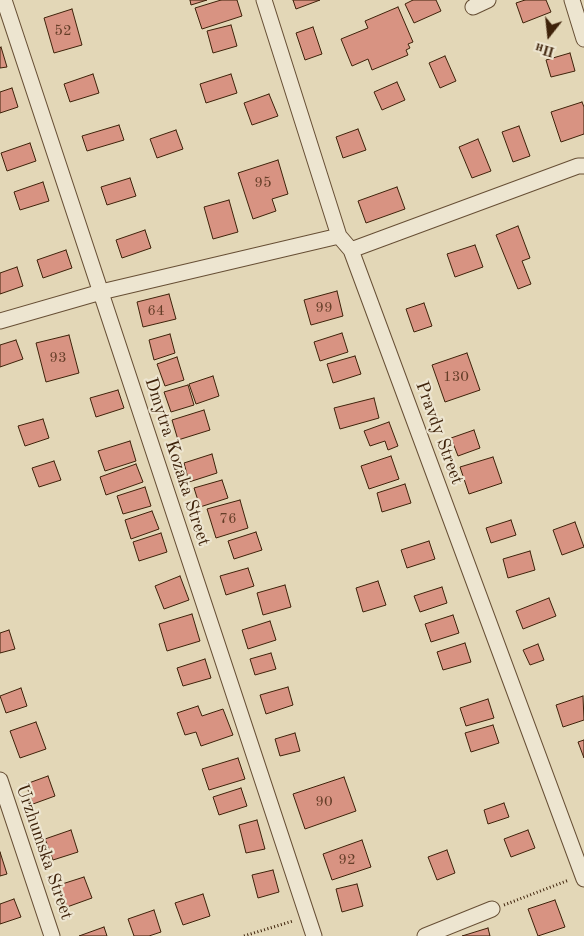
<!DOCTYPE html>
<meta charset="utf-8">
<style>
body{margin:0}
#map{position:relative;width:584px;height:936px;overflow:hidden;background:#e3d7b7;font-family:"Old Standard TT",serif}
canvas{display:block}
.north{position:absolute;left:524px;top:10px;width:50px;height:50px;-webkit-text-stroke:4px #ede5d0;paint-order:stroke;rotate:196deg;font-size:14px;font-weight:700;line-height:20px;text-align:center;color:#3e220a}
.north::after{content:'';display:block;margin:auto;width:18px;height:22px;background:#3e220a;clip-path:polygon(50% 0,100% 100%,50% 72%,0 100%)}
</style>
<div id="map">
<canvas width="584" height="936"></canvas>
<div class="north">Пн</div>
</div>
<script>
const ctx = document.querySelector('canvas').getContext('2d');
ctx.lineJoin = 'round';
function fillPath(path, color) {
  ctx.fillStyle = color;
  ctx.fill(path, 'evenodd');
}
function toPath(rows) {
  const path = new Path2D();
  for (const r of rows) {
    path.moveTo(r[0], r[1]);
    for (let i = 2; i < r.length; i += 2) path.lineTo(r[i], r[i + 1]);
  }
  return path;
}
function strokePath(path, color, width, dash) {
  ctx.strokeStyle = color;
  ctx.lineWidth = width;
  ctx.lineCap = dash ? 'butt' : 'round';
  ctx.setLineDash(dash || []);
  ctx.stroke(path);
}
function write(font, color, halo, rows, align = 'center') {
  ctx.font = font + ' "Old Standard TT",serif';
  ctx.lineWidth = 4.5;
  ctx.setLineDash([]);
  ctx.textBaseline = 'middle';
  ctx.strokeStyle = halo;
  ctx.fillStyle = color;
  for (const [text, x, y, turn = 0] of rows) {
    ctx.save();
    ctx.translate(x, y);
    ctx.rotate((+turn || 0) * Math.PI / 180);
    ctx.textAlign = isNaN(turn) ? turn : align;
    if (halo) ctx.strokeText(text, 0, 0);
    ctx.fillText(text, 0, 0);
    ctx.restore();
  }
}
const building = toPath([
 [190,0,207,0,191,5,190,0],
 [221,0,237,0,242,16,202,29,195,8,221,0],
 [293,0,320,0,296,9,293,0],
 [413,0,436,0,441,11,414,23,405,4,413,0],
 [525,0,546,0,551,12,523,23,516,3,525,0],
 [398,7,413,42,408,44,410,48,406,50,408,55,372,70,368,59,352,66,341,39,368,28,365,21,398,7],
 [72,9,82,45,54,53,44,18,72,9],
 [231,25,237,46,213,53,207,31,231,25],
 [313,27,322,54,305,60,296,33,313,27],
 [1,47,7,67,0,68,0,48,1,47],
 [570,53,575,71,551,77,546,60,570,53],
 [445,56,456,81,440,88,429,63,445,56],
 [93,74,99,93,70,102,64,84,93,74],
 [231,74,237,93,206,103,200,84,231,74],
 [397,82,405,100,382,110,374,92,397,82],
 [12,88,18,107,0,113,0,92,12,88],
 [269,94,278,116,252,125,244,103,269,94],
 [582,102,584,107,584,134,561,142,551,112,582,102],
 [119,125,124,140,87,151,82,136,119,125],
 [519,126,530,156,513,162,502,132,519,126],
 [358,129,366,150,343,158,336,137,358,129],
 [176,130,183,149,157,158,150,139,176,130],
 [478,139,491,171,472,178,459,147,478,139],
 [30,143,36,161,7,171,1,153,30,143],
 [278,160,288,194,272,199,276,211,253,219,238,173,278,160],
 [130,178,136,196,107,205,101,187,130,178],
 [43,182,49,201,20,210,14,192,43,182],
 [397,187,405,209,366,223,358,201,397,187],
 [229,200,238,232,213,239,204,207,229,200],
 [518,226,530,258,522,261,531,284,518,289,496,235,518,226],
 [145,230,151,248,122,258,116,240,145,230],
 [475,245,483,267,455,277,447,254,475,245],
 [66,250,72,268,43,278,37,260,66,250],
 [17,267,23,286,0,294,0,273,17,267],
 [337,291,343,316,311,325,304,300,337,291],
 [169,294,176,319,143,327,137,302,169,294],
 [424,303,432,326,414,332,406,309,424,303],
 [342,333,348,352,320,361,314,342,342,333],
 [170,334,175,353,154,360,149,340,170,334],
 [69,335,79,373,46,382,36,343,69,335],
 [16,340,23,359,0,367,0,345,16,340],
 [467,353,480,390,445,402,432,365,467,353],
 [355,356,361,374,333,383,327,364,355,356],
 [177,357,184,380,165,386,157,364,177,357],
 [213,376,219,396,196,404,189,384,213,376],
 [188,385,194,405,171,412,164,392,188,385],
 [118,390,124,408,96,417,90,398,118,390],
 [374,398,379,418,340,429,334,408,374,398],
 [204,410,210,430,178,440,172,420,204,410],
 [43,419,49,438,25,446,18,426,43,419],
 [389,422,398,446,388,450,385,441,370,446,364,431,389,422],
 [474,430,480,448,458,456,451,438,474,430],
 [130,441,136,461,105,471,98,451,130,441],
 [212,454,217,473,189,482,184,463,212,454],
 [391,456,399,479,369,489,361,466,391,456],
 [493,457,502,483,469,494,460,467,493,457],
 [54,461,61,480,39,487,32,468,54,461],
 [136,464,143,482,106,495,100,477,136,464],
 [222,480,228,498,200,507,194,488,222,480],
 [405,484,411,503,382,512,377,493,405,484],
 [145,487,151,506,123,514,117,496,145,487],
 [240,500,248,528,216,538,207,509,240,500],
 [152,511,159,529,131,539,125,520,152,511],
 [511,520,516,535,491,543,486,528,511,520],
 [575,522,584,547,562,555,553,530,575,522],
 [256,532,262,550,234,559,228,541,256,532],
 [161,533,167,552,139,561,133,542,161,533],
 [429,541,435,559,407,568,401,550,429,541],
 [530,551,535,570,508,578,503,559,530,551],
 [248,568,254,586,226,595,220,576,248,568],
 [180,576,189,600,164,609,155,586,180,576],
 [378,581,386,605,363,612,356,588,378,581],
 [285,585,291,607,263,615,257,593,285,585],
 [442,587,447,603,420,612,414,596,442,587],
 [549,598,556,616,523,629,516,611,549,598],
 [192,614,200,641,167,651,159,624,192,614],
 [453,615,459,633,431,642,425,624,453,615],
 [270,621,276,640,248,649,242,630,270,621],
 [9,630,15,649,0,653,0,633,9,630],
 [465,643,471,662,443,670,437,652,465,643],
 [538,644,544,660,530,665,523,650,538,644],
 [271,653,276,669,255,675,250,659,271,653],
 [205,659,211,678,183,686,177,668,205,659],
 [288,687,293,705,266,714,260,695,288,687],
 [21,688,27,706,6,713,0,696,21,688],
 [583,696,584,720,563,727,556,705,583,696],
 [488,699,494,718,466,726,460,708,488,699],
 [198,706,202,716,223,709,233,735,201,746,196,732,185,735,177,713,198,706],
 [36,722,46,749,20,758,10,731,36,722],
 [493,725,499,743,471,752,465,733,493,725],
 [295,733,300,751,280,756,275,739,295,733],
 [584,740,584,758,578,742,584,740],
 [238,758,245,779,209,790,202,769,238,758],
 [48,776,55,796,33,804,26,784,48,776],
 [344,777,356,811,305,829,293,794,344,777],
 [241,788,247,806,219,815,213,797,241,788],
 [504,803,509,817,488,824,484,810,504,803],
 [257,820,265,849,246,853,239,825,257,820],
 [71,830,78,852,53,860,45,839,71,830],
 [528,830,535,848,511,857,504,839,528,830],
 [362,840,371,867,332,880,323,854,362,840],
 [447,850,455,873,437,880,428,857,447,850],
 [0,852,7,874,0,876,0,852],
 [273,870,279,892,258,898,252,875,273,870],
 [84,877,92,898,67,907,59,885,84,877],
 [357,884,363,906,342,912,336,889,357,884],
 [203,894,210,916,183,925,175,903,203,894],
 [14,899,21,917,0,924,0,904,14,899],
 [555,900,565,927,538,936,528,909,555,900],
 [154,910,161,932,149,936,134,936,128,919,154,910],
 [104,927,107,936,79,936,104,927],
 [488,928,490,936,462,936,488,928]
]);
const path = toPath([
 [504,905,569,880],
 [244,936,293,921]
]);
const street = toPath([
 [4,0,314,936],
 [264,0,339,236,351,250,584,879],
 [572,0,584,39],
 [473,7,488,0],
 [351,250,578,166,584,166],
 [0,321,101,292,339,236],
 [0,780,52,936],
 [425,936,492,909]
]);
const numberNames = [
 ["52",63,31],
 ["95",263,183],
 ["99",324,308],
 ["64",156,311],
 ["93",58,358],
 ["130",456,377],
 ["76",228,519],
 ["90",324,802],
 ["92",347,860]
];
const streetNames = [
 ["Pravdy Street",439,433,70],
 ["Dmytra Kozaka Street",177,462,72],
 ["Urzhumska Street",44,852,71]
];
fillPath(building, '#d89382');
strokePath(building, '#3e220a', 1);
strokePath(street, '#674f35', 17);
strokePath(path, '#3e220a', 3, [1, 2.5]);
strokePath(street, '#ede5d0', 15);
write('15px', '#643e28', null, numberNames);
write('18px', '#3e220a', '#ede5d0', streetNames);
</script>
